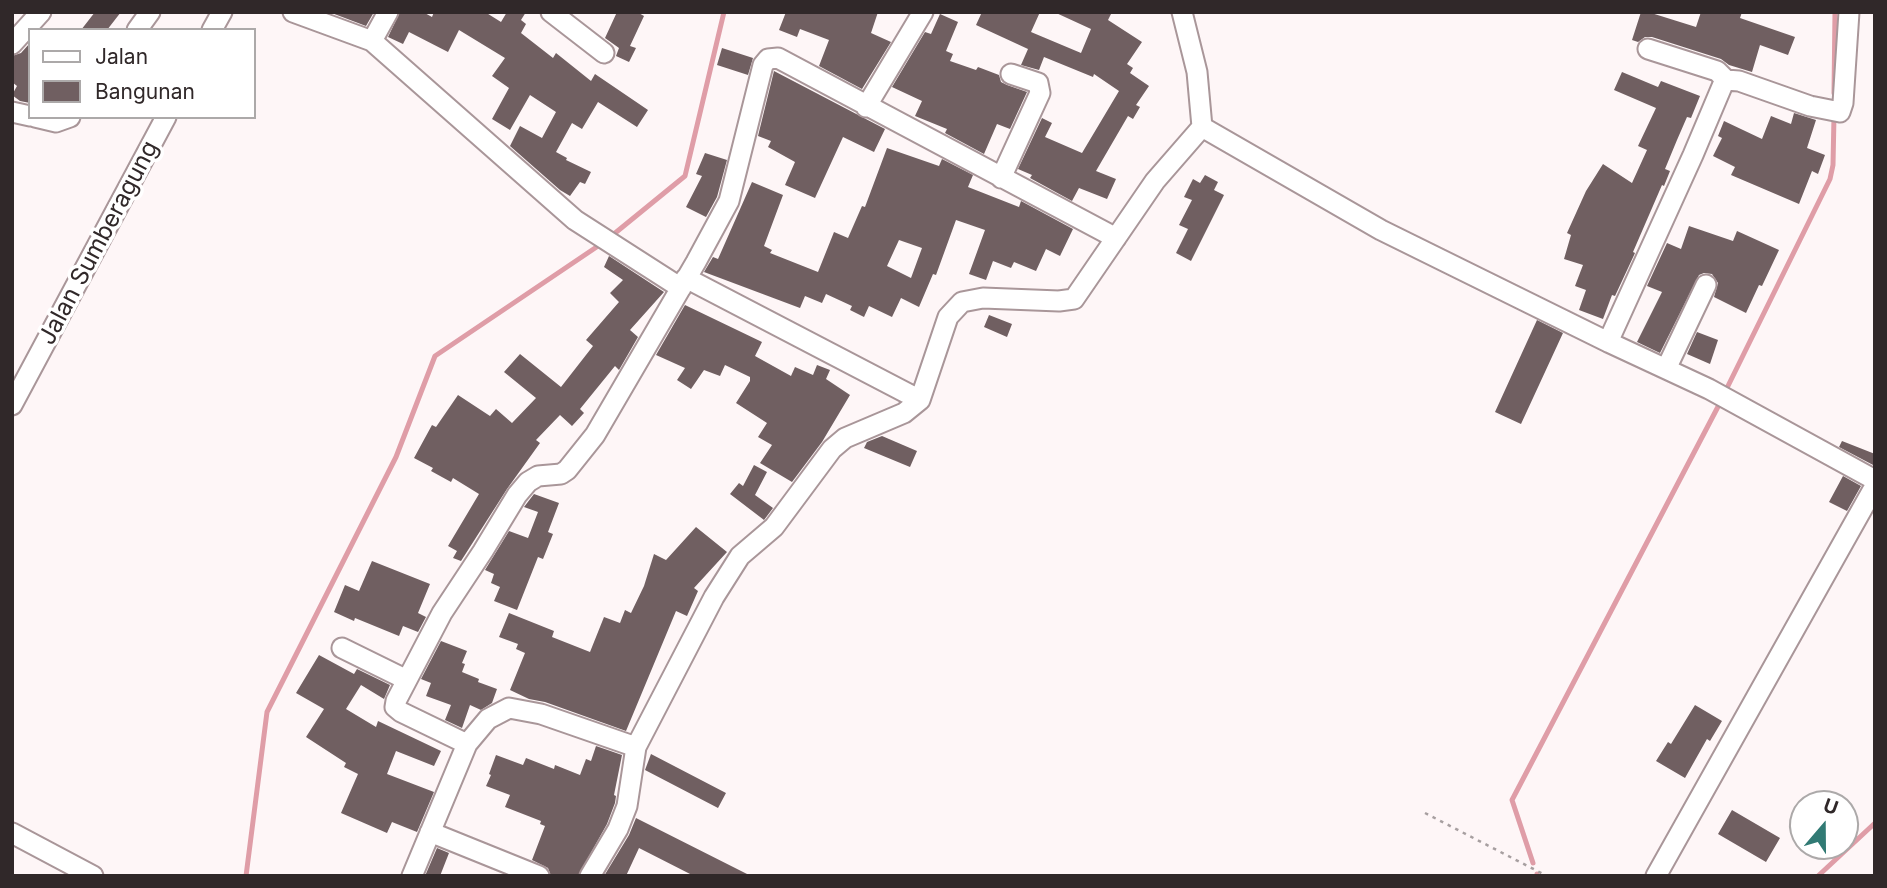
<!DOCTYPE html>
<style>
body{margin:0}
#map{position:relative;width:1887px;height:888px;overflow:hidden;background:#fef6f7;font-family:Inter,sans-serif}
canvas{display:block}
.frame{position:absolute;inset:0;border:14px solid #302829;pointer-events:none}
.legend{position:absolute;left:28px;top:28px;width:228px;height:91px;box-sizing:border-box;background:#fff;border:2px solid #aca9a9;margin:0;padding:9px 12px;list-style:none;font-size:21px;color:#302829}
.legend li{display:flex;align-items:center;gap:14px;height:35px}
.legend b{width:35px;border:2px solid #aca9a9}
.north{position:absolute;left:1789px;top:790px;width:70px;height:70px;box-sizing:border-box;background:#fff;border:2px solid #aca9a9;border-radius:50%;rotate:20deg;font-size:19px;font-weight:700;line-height:28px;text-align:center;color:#302829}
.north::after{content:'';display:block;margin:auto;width:24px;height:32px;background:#317a74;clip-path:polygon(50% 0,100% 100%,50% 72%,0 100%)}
</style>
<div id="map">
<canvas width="1887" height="888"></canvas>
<div class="frame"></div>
<ul class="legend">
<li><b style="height:9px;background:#fff"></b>Jalan</li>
<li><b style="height:19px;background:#705f61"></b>Bangunan</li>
</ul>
<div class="north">U</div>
</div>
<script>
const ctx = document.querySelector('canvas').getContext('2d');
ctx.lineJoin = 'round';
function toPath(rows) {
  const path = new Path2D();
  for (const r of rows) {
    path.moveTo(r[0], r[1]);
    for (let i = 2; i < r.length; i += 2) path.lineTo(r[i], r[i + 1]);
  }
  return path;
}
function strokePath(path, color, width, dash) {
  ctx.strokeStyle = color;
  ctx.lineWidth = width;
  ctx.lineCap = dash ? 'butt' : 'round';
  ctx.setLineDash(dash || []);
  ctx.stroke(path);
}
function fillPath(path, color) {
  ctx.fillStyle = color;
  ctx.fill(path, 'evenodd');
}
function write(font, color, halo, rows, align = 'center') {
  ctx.font = font + ' Inter,sans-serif';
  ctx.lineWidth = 7;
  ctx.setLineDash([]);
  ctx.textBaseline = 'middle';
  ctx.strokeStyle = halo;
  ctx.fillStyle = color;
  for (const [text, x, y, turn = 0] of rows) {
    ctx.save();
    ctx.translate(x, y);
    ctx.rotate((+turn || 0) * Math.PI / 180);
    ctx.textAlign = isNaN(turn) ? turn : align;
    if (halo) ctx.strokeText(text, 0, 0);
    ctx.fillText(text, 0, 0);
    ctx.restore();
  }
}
const stream = toPath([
 [1834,93,1835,12],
 [609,238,685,176,724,12],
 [1726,390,1830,179,1833,165,1834,116],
 [1533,863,1512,800,1721,401],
 [1537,874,1537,876],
 [246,876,267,712,396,457,435,356,601,244],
 [1818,876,1875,823]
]);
const building = toPath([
 [95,12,121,12,107,30,81,30],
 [329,12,374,12,366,26],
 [400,12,423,12,432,17,434,12,485,12,501,22,507,12,526,12,521,20,526,24,521,33,553,58,556,53,591,81,595,74,648,110,637,127,598,102,582,129,572,123,556,152,567,158,566,160,591,172,585,184,580,182,570,196,560,190,510,146,520,126,542,138,556,112,530,95,510,130,492,119,509,88,492,76,505,58,459,30,448,52,409,32,403,44,388,37],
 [617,12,637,12,644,16,630,46,636,48,629,62,616,56,619,48,605,38],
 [786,12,878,12,871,33,891,42,862,89,819,66,829,40,800,29,797,37,779,30],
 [982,12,1040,12,1031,32,1081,53,1091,29,1054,12,1112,12,1108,20,1142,42,1127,64,1133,68,1130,73,1149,86,1136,105,1140,107,1133,119,1128,116,1096,171,1116,179,1107,199,1079,188,1072,201,1030,178,1032,175,1018,169,1042,118,1052,123,1045,137,1082,153,1119,91,1094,74,1093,77,1044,57,1039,70,1021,65,1028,49,976,25],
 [1641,12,1648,12,1696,27,1701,12,1742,12,1740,18,1795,37,1788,55,1760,45,1752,72,1729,65,1721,59,1652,37,1645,37,1638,42,1632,40],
 [940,14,958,22,946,51,953,54,950,61,976,70,978,67,999,75,1001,82,1007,85,1027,92,1010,129,997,124,984,154,945,133,947,129,915,116,922,101,892,87,925,32,931,34],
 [30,43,30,103,20,101,12,95,17,86,12,82,12,56,21,53],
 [722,48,753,58,748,75,717,65],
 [774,71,885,129,874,152,843,137,815,198,785,185,795,162,768,147,771,141,758,136],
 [1622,72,1658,87,1661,81,1700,96,1691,118,1687,117,1677,140,1665,169,1670,171,1664,186,1662,185,1633,252,1635,253,1615,296,1612,295,1603,319,1579,310,1586,290,1575,286,1583,265,1564,259,1571,235,1567,233,1586,191,1603,164,1632,183,1647,150,1638,146,1656,108,1614,90],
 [1794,113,1816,120,1807,148,1825,155,1818,174,1812,171,1799,204,1731,175,1735,167,1713,156,1722,138,1718,136,1724,121,1762,139,1771,116,1791,124],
 [887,148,939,166,942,159,973,175,968,187,1019,207,1021,201,1073,229,1060,256,1046,249,1036,271,1014,262,1011,268,993,261,986,280,969,274,985,230,956,220,936,275,933,274,919,307,901,298,892,317,869,306,864,317,850,310,852,306,826,294,822,303,805,296,800,308,704,272,713,257,718,259,752,182,783,195,764,246,772,250,770,253,818,272,834,232,848,238,862,206,865,207],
 [899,240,922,248,911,278,887,266],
 [705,153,727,160,717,197,706,217,686,207,702,176,696,174],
 [1205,175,1218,182,1214,190,1224,195,1191,261,1176,253,1188,229,1179,225,1192,200,1184,197,1193,179,1200,183],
 [1689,226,1733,241,1737,231,1779,250,1762,286,1759,285,1746,313,1714,297,1718,283,1712,274,1704,273,1699,275,1660,353,1637,342,1662,292,1647,286,1667,243,1681,249],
 [609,256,664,292,630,330,638,337,619,370,615,366,580,409,584,413,572,426,560,415,536,440,540,443,507,489,461,561,453,558,457,551,448,546,479,494,453,478,451,482,431,471,433,468,414,458,432,425,436,427,458,395,490,416,496,409,512,423,536,398,504,372,520,354,561,387,593,346,586,340,619,302,610,293,623,280,604,267],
 [685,305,762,342,755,356,791,376,795,367,813,375,817,365,830,370,826,379,850,395,822,442,792,482,760,463,772,445,758,437,767,423,736,403,750,381,750,377,725,365,720,376,704,370,691,389,677,380,685,368,656,355],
 [989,315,1012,324,1007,337,984,327],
 [1537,320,1563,333,1521,424,1495,412],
 [1697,332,1718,340,1710,364,1687,354],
 [882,436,917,451,910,467,864,448,867,442],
 [1842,441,1875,454,1875,466,1839,447],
 [754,465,767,472,755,495,773,508,764,520,730,494,739,483,743,486],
 [1843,476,1861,486,1847,511,1829,502],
 [534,494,559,503,548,532,553,534,543,559,538,557,517,610,494,601,500,587,491,583,494,574,485,570,509,531,528,538,538,512,524,507],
 [696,527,727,552,694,588,698,591,687,616,676,611,626,731,545,702,529,699,510,690,525,653,516,649,518,644,499,637,509,613,554,631,552,637,590,652,604,617,620,623,625,610,631,613,644,586,654,554,666,560],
 [372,561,430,584,418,613,426,617,418,632,403,626,399,636,355,618,354,621,334,612,345,585,359,591],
 [441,641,467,651,462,663,465,664,462,672,479,679,478,682,497,689,492,703,481,710,470,705,462,728,445,720,451,705,426,696,431,683,421,679],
 [319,655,354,674,357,669,390,685,384,699,361,685,346,709,376,727,378,721,441,751,434,766,396,751,387,774,434,792,417,832,392,822,387,833,341,813,358,774,344,767,346,763,306,737,324,709,296,693],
 [1695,705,1722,721,1710,741,1707,739,1685,778,1656,761,1668,742,1671,744],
 [596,746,622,755,614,795,616,796,615,803,607,824,578,876,551,876,548,868,532,860,545,826,540,824,541,821,505,807,510,795,486,786,491,775,489,774,496,755,523,765,526,758,554,769,555,765,580,775,586,759,591,761],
 [651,754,726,793,718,808,645,770],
 [1732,810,1780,838,1766,862,1718,834],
 [636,818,751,876,694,876,639,848,626,876,604,876,629,835],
 [437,848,449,853,440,876,425,876]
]);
const path = toPath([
 [1425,813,1547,876]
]);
const minor = toPath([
 [293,12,372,41,388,12],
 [551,12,604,53],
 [137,30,150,12],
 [212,30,222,12],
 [372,41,575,220,681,288],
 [12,44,41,12],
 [1648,49,1717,71,1726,80],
 [866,107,923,12],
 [12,112,30,116],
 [35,117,56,122,70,117],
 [1202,127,1381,230,1608,342,1709,389,1875,480],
 [1001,178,1040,93,1038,83,1011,74],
 [686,278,920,400],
 [1608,342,1693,155,1723,84,1726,80,1739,81,1810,106,1840,112,1843,103,1849,12],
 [1666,369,1706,285],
 [12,405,166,117],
 [342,648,407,680],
 [467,744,401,712,395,707,396,701,442,613,483,551,517,495,528,482,538,476,561,474,567,470,595,435,696,262,729,201,763,65,768,59,778,58,1116,238],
 [430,832,539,876],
 [12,833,93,876],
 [412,876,467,744,488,719,509,708,541,714,636,747],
 [590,876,618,829,627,806,636,747,714,597,740,556,774,527,832,449,845,438,904,413,920,400,948,317,962,302,983,298,1059,301,1074,299,1155,181,1202,127,1197,72,1182,12],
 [1656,876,1875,486]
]);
const streetNames = [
 ["Jalan Sumberagung",99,243,-62]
];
strokePath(stream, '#df9da7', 5);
fillPath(building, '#705f61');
strokePath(minor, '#a99699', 23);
strokePath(path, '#a79fa0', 2.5, [3.5, 5]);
strokePath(minor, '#fff', 19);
write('24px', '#302829', '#fff', streetNames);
</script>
